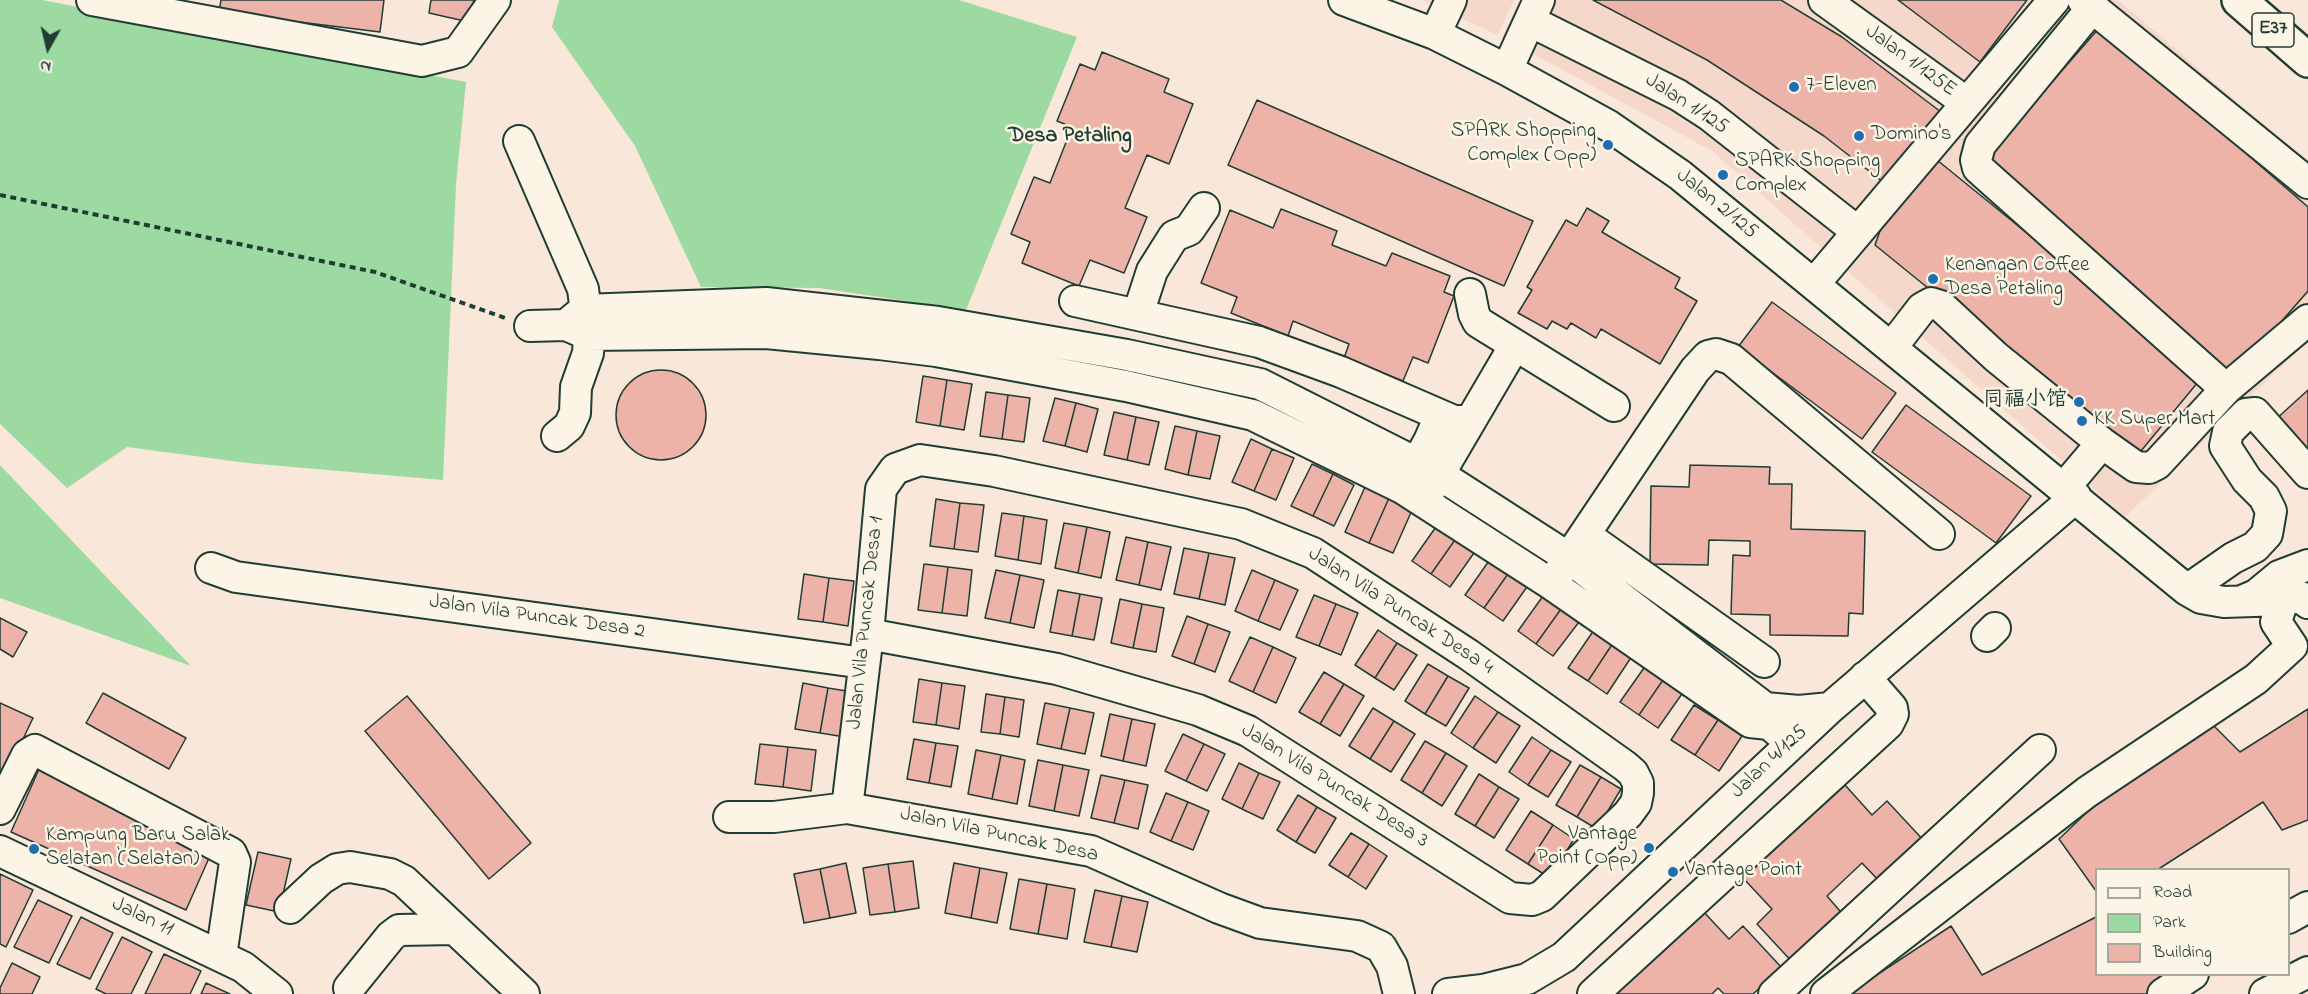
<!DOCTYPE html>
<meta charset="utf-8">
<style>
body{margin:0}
#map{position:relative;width:2308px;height:994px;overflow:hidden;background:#f9e8d9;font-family:"Indie Flower",sans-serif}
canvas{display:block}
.legend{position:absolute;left:2095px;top:868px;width:195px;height:108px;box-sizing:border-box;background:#fcf5e5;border:2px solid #a4ab9e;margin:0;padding:8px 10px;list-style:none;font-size:18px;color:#1f3d34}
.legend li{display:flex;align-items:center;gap:12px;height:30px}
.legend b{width:30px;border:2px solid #a4ab9e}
.north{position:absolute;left:18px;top:18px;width:60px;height:60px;-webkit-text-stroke:4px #fcf5e5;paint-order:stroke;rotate:188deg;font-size:16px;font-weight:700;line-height:24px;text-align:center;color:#1f3d34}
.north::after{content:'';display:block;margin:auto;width:21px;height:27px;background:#1f3d34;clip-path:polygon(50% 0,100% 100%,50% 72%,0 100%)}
</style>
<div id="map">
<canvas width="2308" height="994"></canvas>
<ul class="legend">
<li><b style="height:8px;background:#fcf5e5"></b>Road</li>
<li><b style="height:16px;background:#9ddaa1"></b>Park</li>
<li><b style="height:16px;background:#edb3a8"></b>Building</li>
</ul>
<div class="north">N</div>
</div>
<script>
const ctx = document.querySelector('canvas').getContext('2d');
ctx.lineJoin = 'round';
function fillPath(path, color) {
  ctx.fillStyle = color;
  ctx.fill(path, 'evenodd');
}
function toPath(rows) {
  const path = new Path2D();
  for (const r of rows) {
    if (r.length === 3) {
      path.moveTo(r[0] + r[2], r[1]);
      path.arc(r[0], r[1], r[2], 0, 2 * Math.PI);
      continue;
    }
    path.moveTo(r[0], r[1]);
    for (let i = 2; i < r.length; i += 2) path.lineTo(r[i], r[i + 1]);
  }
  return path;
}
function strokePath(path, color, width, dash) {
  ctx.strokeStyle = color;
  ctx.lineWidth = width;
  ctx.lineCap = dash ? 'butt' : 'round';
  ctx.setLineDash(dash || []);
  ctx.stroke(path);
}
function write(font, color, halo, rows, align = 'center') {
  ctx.font = font + ' "Indie Flower","LXGW WenKai TC",sans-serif';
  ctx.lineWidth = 5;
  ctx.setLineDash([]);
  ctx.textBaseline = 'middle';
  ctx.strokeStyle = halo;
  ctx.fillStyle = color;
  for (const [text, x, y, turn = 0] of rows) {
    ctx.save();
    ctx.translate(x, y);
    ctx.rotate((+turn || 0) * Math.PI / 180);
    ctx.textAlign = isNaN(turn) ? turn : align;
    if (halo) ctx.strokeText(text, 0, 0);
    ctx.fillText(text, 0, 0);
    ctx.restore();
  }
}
const built = toPath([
 [1421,0,1514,0,1498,35],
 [1520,0,2118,0,2308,162,2308,341,2125,517,1712,151,1502,37]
]);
const green = toPath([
 [0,0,42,0,466,82,456,185,443,480,247,463,127,447,67,488,0,424],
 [559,0,959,0,1077,37,966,310,819,288,701,287,635,146,552,27],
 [0,465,191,666,0,598]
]);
const building = toPath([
 [221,0,384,0,380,32,219,12,221,0],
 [431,0,474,0,469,22,429,13,431,0],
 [1593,0,1781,0,1842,37,1941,112,1883,182,1824,136,1707,60,1593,0],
 [1898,0,2027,0,1980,62,1898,0],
 [2100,27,2308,207,2308,291,2232,378,1982,162,2100,27],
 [1102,52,1169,79,1164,92,1193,104,1169,164,1147,155,1125,208,1147,217,1124,273,1090,260,1079,286,1022,263,1030,242,1011,234,1034,177,1050,183,1072,127,1057,121,1080,64,1095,70,1102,52],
 [1257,100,1533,221,1504,286,1228,165,1257,100],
 [1937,160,2203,376,2136,457,1875,245,1881,228,1937,160],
 [1587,208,1609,221,1602,232,1680,278,1675,288,1697,301,1660,364,1601,329,1596,338,1571,323,1567,329,1552,321,1547,329,1518,313,1532,290,1527,287,1566,220,1577,226,1587,208],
 [1281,209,1337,231,1332,245,1386,266,1392,253,1450,276,1444,292,1454,296,1428,363,1413,357,1403,381,1344,358,1349,344,1293,321,1288,336,1231,313,1237,297,1201,283,1230,210,1273,228,1281,209],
 [1772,302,1896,393,1862,439,1738,347,1772,302],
 [661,415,45],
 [923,376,947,380,940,426,916,422,923,376],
 [947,380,972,384,964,430,940,426,947,380],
 [2308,390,2308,455,2275,420,2308,390],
 [986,392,1008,395,1002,439,980,436,986,392],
 [1008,395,1030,398,1024,442,1002,439,1008,395],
 [1055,398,1076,403,1065,446,1043,441,1055,398],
 [1076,403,1098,409,1087,452,1065,446,1076,403],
 [1906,405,2031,496,1996,543,1872,452,1906,405],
 [1114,412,1136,417,1127,460,1104,455,1114,412],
 [1136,417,1159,422,1149,465,1127,460,1136,417],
 [1175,426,1197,431,1188,475,1165,469,1175,426],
 [1197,431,1220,436,1210,479,1188,475,1197,431],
 [1251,439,1272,449,1254,491,1232,482,1251,439],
 [1272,449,1294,458,1276,500,1254,491,1272,449],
 [1312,464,1333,474,1313,516,1291,506,1312,464],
 [1690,465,1770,467,1769,484,1792,484,1791,529,1865,531,1863,614,1849,613,1848,636,1770,635,1770,615,1731,614,1733,555,1750,556,1750,541,1709,540,1708,565,1650,564,1651,486,1689,487,1690,465],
 [1333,474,1354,485,1334,526,1313,516,1333,474],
 [1365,487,1389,498,1369,543,1345,532,1365,487],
 [1389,498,1413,508,1393,553,1369,543,1389,498],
 [936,499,960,503,954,549,930,546,936,499],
 [960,503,984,505,978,552,954,549,960,503],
 [1002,513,1024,516,1018,560,995,556,1002,513],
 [1024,516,1047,520,1041,564,1018,560,1024,516],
 [1064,523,1087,527,1078,573,1055,568,1064,523],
 [1438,524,1457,537,1431,574,1412,561,1438,524],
 [1087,527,1110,532,1101,578,1078,573,1087,527],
 [1126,537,1148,542,1139,585,1116,580,1126,537],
 [1457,537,1476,550,1450,587,1431,574,1457,537],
 [1148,542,1171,547,1161,590,1139,585,1148,542],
 [1184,548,1209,553,1199,599,1174,594,1184,548],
 [1209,553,1235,558,1225,605,1199,599,1209,553],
 [1491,558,1510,571,1484,608,1465,595,1491,558],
 [924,564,948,567,942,613,918,610,924,564],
 [948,567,972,570,967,616,942,613,948,567],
 [996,570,1020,575,1010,623,985,618,996,570],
 [1252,570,1275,580,1258,621,1235,611,1252,570],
 [1510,571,1529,584,1503,621,1484,608,1510,571],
 [804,574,829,578,823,622,798,619,804,574],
 [1020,575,1044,580,1034,628,1010,623,1020,575],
 [829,578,854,581,848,626,823,622,829,578],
 [1275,580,1298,590,1280,630,1258,621,1275,580],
 [1058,590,1080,594,1072,636,1050,632,1058,590],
 [1080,594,1102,598,1094,640,1072,636,1080,594],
 [1314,595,1336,604,1319,646,1296,637,1314,595],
 [1543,596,1561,609,1536,644,1518,631,1543,596],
 [1120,599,1142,604,1133,648,1111,643,1120,599],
 [1142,604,1164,608,1156,652,1133,648,1142,604],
 [1336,604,1358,613,1341,655,1319,646,1336,604],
 [1561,609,1579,622,1553,656,1536,644,1561,609],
 [1187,616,1208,624,1194,664,1172,656,1187,616],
 [0,618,27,632,13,657,0,649,0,618],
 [1208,624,1230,632,1215,672,1194,664,1208,624],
 [1378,630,1397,643,1375,678,1355,665,1378,630],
 [1594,630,1613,643,1588,681,1568,668,1594,630],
 [1250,637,1273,647,1253,692,1229,681,1250,637],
 [1397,643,1417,655,1394,690,1375,678,1397,643],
 [1613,643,1632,656,1607,694,1588,681,1613,643],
 [1273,647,1296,658,1276,703,1253,692,1273,647],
 [1428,664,1448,676,1425,714,1405,701,1428,664],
 [1646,665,1665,677,1639,715,1620,702,1646,665],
 [1324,672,1344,684,1320,724,1299,712,1324,672],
 [1448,676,1469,688,1446,726,1425,714,1448,676],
 [1665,677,1684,691,1658,728,1639,715,1665,677],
 [919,679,942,683,936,725,913,722,919,679],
 [803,683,828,688,820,733,795,729,803,683],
 [942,683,965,686,959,729,936,725,942,683],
 [1344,684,1364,696,1340,736,1320,724,1344,684],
 [828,688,853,692,845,737,820,733,828,688],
 [103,693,186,738,169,769,86,723,103,693],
 [986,694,1005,697,1000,734,981,732,986,694],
 [407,696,531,843,489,879,365,731,407,696],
 [1475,696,1498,712,1473,748,1451,733,1475,696],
 [1005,697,1024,700,1019,737,1000,734,1005,697],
 [0,703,33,718,4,779,0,777,0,703],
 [1045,703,1070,708,1061,749,1037,744,1045,703],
 [1694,705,1718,720,1695,755,1671,740,1694,705],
 [1070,708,1094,713,1085,754,1061,749,1070,708],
 [1373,708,1394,721,1370,759,1349,746,1373,708],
 [2196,708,2240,752,2308,709,2308,820,2282,830,2263,802,2157,870,2096,870,2096,891,2059,839,2196,708],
 [1498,712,1520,726,1496,763,1473,748,1498,712],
 [1110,714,1132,719,1123,761,1101,756,1110,714],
 [1132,719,1155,724,1146,766,1123,761,1132,719],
 [1718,720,1742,736,1719,771,1695,755,1718,720],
 [1394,721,1415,734,1391,772,1370,759,1394,721],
 [1183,734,1204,744,1186,781,1165,771,1183,734],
 [1532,737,1551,750,1528,785,1509,772,1532,737],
 [914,739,936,743,929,783,907,779,914,739],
 [1425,741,1446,753,1422,793,1401,780,1425,741],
 [936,743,958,746,951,787,929,783,936,743],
 [760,744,788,747,783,787,755,784,760,744],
 [1204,744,1225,754,1207,791,1186,781,1204,744],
 [788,747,816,750,811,791,783,787,788,747],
 [976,750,1001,755,992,799,968,794,976,750],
 [1551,750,1571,762,1548,797,1528,785,1551,750],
 [1446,753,1467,766,1442,806,1422,793,1446,753],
 [1001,755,1025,760,1017,804,992,799,1001,755],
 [1038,760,1063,765,1054,811,1029,806,1038,760],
 [1239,763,1259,773,1242,809,1222,799,1239,763],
 [1063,765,1089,770,1079,816,1054,811,1063,765],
 [1580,765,1601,777,1577,817,1556,805,1580,765],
 [40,767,213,849,186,910,11,832,40,767],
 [1259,773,1280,782,1263,819,1242,809,1259,773],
 [1479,774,1499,787,1475,826,1455,814,1479,774],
 [1101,775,1125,780,1114,823,1091,818,1101,775],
 [1601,777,1621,789,1597,829,1577,817,1601,777],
 [1125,780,1148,785,1138,829,1114,823,1125,780],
 [1845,785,1872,815,1887,801,1926,843,1882,884,1862,863,1827,896,1846,918,1795,965,1757,924,1772,909,1743,878,1845,785],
 [1499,787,1519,799,1494,838,1475,826,1499,787],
 [1166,793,1188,802,1171,841,1150,832,1166,793],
 [1298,795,1317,807,1296,842,1277,830,1298,795],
 [1188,802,1209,811,1193,850,1171,841,1188,802],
 [1317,807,1336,818,1315,853,1296,842,1317,807],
 [1531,811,1553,825,1528,864,1506,850,1531,811],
 [1553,825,1574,839,1550,878,1528,864,1553,825],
 [1351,833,1369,844,1348,877,1329,865,1351,833],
 [1369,844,1387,856,1366,889,1348,877,1369,844],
 [258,852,291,859,279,912,246,905,258,852],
 [913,861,919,908,895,912,888,864,913,861],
 [846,863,856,913,830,918,820,869,846,863],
 [954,863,980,868,971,918,945,913,954,863],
 [888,864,895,912,870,915,863,868,888,864],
 [980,868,1007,873,997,923,971,918,980,868],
 [820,869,830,918,804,923,794,874,820,869],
 [0,874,33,890,6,947,0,944,0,874],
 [1019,879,1047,884,1038,934,1010,929,1019,879],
 [1047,884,1075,889,1067,939,1038,934,1047,884],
 [1095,890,1122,896,1111,947,1084,942,1095,890],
 [1122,896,1148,902,1137,952,1111,947,1122,896],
 [38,900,72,916,49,963,14,947,38,900],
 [1701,909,1729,939,1743,926,1782,968,1753,994,1724,994,1718,988,1712,994,1608,994,1701,909],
 [81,917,113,933,90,979,57,964,81,917],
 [2096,917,2096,974,2182,974,2154,994,1848,994,1951,926,1982,975,2096,917],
 [122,937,152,952,131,994,106,994,96,989,122,937],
 [164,954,201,971,190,994,145,994,164,954],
 [12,963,40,977,32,994,0,994,0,988,12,963],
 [206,983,230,994,201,994,206,983]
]);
const path = toPath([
 [0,195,375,272,508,319]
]);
const minor = toPath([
 [92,0,422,61,458,52,495,0],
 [1344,0,1435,34,1507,70,1609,126,1680,175,2187,590,2201,598,2224,602,2283,600],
 [1824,0,1967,103],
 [2083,0,2308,183],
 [2092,8,1980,145,1976,160,1978,168,2226,389],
 [1530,21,1678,95,1709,115,1858,232],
 [1435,34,1451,0],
 [1507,70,1539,0],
 [519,141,583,289,589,335,588,353,576,387,575,413,569,426,557,436],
 [1814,284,2054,0],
 [1470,294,1474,314,1478,322,1614,406],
 [1075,301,1259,342,1341,372,1454,421,1470,421],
 [1138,314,1152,271,1174,236,1189,230,1204,208],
 [566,325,584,310,766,303,938,322,1127,355,1260,384,1440,475,1569,558,1765,708,1769,724],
 [530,326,566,325,589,335,766,333,879,344,936,351,1126,386,1253,415,1402,488,1551,584,1750,722,1769,724,1792,743],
 [1892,347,1922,308,1931,303,1941,306,1996,357,2102,443,2136,467,2149,468,2157,464,2226,389,2308,320],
 [1407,480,1429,441,1440,416],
 [2064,488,2102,443],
 [1430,490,1515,345],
 [1585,535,1764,662],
 [211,568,236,577,864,663],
 [1558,574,1695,370,1708,356,1716,354,1731,359,1939,534],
 [2187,590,2233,558,2255,547,2267,534,2271,511,2264,497,2247,480,2225,446,2228,432,2246,414,2255,413,2308,473],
 [2242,601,2256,595,2279,576,2308,565],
 [1987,636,1995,628],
 [1765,708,1799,711,1830,708],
 [847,808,868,634,881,489,895,469,920,460,994,471,1241,524,1313,553,1469,655,1625,766,1633,773,1638,783,1638,793,1636,803,1628,814,1542,896,1532,900,1510,898,1248,731,1198,710,1057,669,868,634],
 [0,809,27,755,35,750,231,853,235,862,221,956],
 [729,817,774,817,847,808,1091,851,1219,908,1260,923,1357,936,1381,947,1392,966,1399,994],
 [0,851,243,967,277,994],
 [290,908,321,879,337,869,350,867,390,874,404,881,524,994],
 [2288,918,2308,907],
 [349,988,391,936,399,930,455,929],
 [1448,994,1483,990,1527,979,1564,957,1830,708,2076,497],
 [1593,994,1888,724,1893,714,1892,708,1865,677],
 [1774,994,2040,750],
 [1826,994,2087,792,2256,679,2292,646,2276,622,2283,600,2301,597,2308,603],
 [2163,994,2193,974],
 [2265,994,2308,972]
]);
const highway = toPath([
 [2239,0,2308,60]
]);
const markers = [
 [1794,87,6,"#1f6fb2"],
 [1859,136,6,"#1f6fb2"],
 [1608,145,6,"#1f6fb2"],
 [1723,175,6,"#1f6fb2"],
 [1933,279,6,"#1f6fb2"],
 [2079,402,6,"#1f6fb2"],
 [2082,421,6,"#1f6fb2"],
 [1649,848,6,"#1f6fb2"],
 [34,849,6,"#1f6fb2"],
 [1673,872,6,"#1f6fb2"]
];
const shields = [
 [2273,30,42]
];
const shieldNames = [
 ["E37",2273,30]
];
const streetNames = [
 ["Jalan 1/125E",1910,62,36],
 ["Jalan 1/125",1686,105,33],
 ["Jalan 2/125",1716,205,39],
 ["Jalan Vila Puncak Desa 4",1400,612,33],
 ["Jalan Vila Puncak Desa 2",537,618,8],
 ["Jalan Vila Puncak Desa 1",867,623,-84],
 ["Jalan 4/125",1770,763,-43],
 ["Jalan Vila Puncak Desa 3",1334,787,32],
 ["Jalan Vila Puncak Desa",999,836,12],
 ["Jalan 11",142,918,25]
];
const poiNames = [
 ["7-Eleven",1806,87],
 ["SPARK Shopping",1596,133,"right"],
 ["Complex (Opp)",1596,157,"right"],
 ["Domino's",1871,136],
 ["SPARK Shopping",1735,163],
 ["Complex",1735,187],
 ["Kenangan Coffee",1945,267],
 ["Desa Petaling",1945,291],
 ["同福小馆",2067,402,"right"],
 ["KK Super Mart",2094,421],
 ["Vantage",1637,836,"right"],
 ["Point (Opp)",1637,860,"right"],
 ["Kampung Baru Salak",46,837],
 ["Selatan (Selatan)",46,861],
 ["Vantage Point",1685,872]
];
const neighbourhoodNames = [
 ["Desa Petaling",1070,137]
];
fillPath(built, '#f5d8ca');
fillPath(green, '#9ddaa1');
fillPath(building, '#edb3a8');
strokePath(building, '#1f3d34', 1.5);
strokePath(minor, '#1f3d34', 34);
strokePath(highway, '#1f3d34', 38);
strokePath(path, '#1f3d34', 4, [6, 4.5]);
strokePath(minor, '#fcf5e5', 30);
strokePath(highway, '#fcf5e5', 33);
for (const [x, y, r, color] of markers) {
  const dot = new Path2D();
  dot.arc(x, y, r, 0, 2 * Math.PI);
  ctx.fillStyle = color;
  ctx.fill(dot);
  strokePath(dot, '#fcf5e5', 2);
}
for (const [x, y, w] of shields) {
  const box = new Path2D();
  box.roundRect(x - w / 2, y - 17, w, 34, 4.5);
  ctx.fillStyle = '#fcf5e5';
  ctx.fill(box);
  strokePath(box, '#1f3d34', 1.5);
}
write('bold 20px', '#1f3d34', null, shieldNames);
write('21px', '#1f3d34', '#fcf5e5', streetNames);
write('21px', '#1f3d34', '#fcf5e5', poiNames, 'left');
write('bold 22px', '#1f3d34', '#fcf5e5', neighbourhoodNames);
</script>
